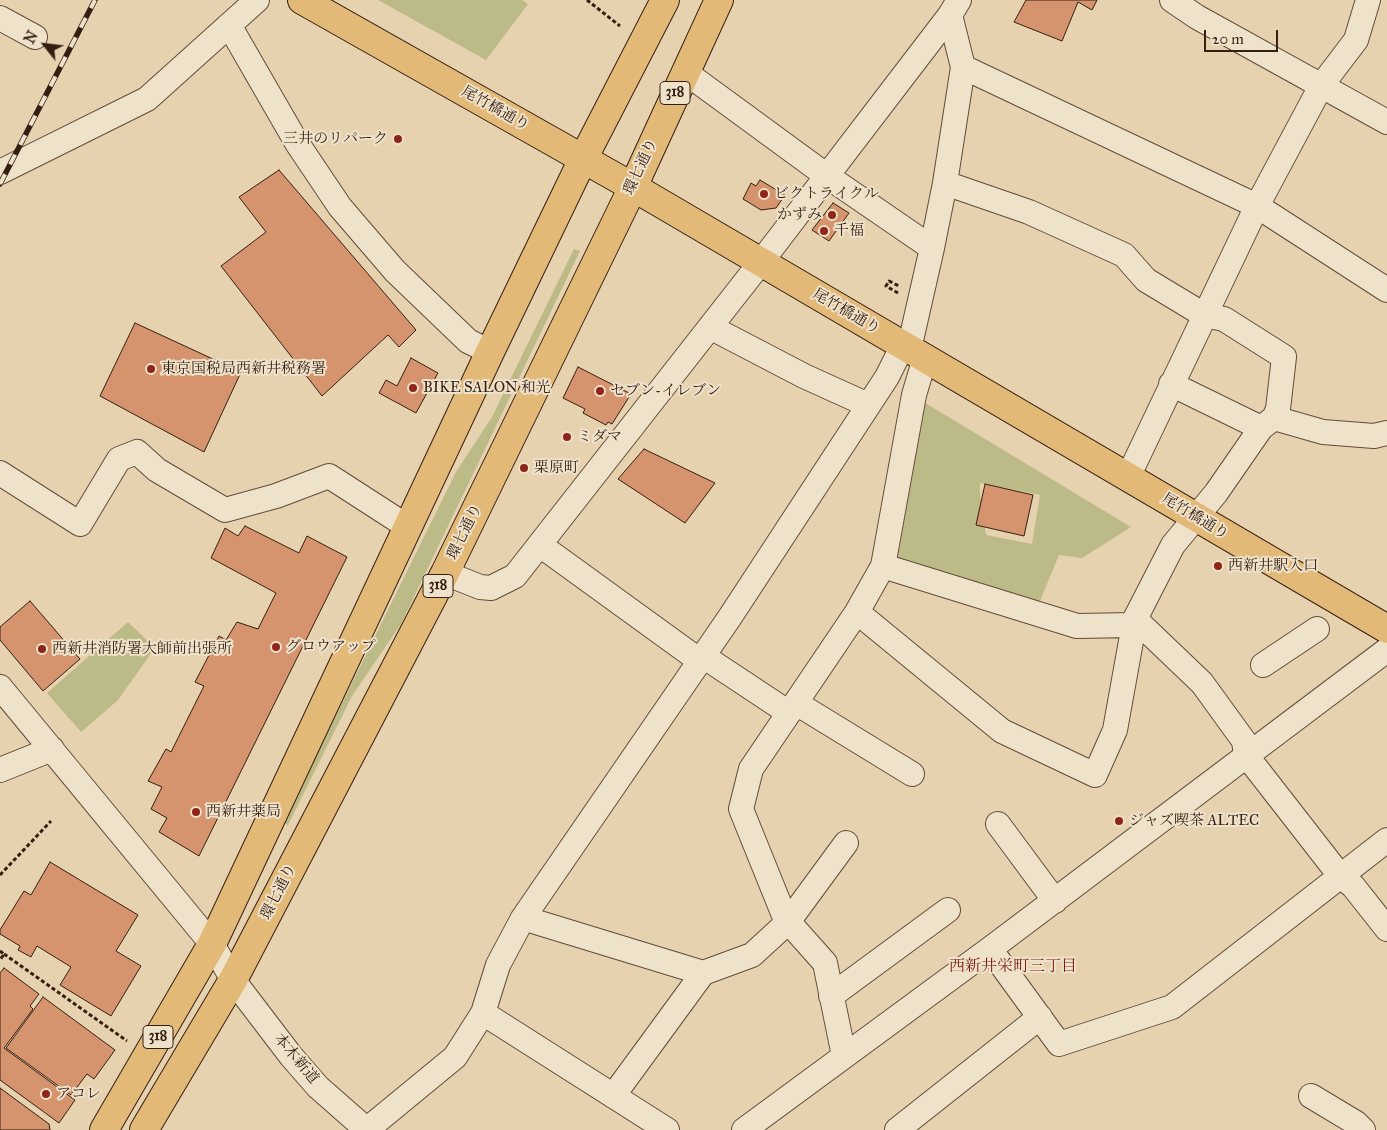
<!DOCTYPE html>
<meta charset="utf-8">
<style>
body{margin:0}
#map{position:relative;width:1387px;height:1130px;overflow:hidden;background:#e6d2af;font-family:"IM FELL Great Primer",serif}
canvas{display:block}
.north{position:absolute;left:20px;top:20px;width:50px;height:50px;-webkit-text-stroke:4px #efe2cb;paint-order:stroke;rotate:299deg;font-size:14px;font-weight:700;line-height:20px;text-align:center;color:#351f13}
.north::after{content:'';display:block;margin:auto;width:18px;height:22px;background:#351f13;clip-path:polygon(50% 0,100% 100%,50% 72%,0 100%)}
.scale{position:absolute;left:1204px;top:30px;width:74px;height:22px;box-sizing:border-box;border:2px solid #351f13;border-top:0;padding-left:6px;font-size:15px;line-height:18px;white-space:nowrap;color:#351f13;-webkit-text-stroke:4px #efe2cb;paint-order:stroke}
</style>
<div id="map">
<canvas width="1387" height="1130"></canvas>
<div class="north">N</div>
<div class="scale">20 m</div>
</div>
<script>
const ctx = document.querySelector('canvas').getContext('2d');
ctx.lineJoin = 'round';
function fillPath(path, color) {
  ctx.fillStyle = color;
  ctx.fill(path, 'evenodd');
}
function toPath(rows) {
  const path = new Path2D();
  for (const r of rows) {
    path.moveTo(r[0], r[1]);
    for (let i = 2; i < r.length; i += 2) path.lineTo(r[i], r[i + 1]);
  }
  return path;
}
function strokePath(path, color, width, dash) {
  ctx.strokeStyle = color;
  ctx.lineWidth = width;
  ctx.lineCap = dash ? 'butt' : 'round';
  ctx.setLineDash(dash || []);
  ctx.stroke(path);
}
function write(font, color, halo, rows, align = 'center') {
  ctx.font = font + ' "IM FELL Great Primer","Noto Serif JP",serif';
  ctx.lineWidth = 4;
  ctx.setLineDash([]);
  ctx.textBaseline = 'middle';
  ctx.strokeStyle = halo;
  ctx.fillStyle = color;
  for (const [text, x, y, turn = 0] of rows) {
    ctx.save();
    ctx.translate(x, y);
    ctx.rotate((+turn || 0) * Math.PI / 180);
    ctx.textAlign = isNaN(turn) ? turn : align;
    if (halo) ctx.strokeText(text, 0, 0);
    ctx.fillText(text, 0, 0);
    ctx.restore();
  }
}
const green = toPath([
 [378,0,522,0,528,4,486,60],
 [574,249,580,251,401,624,352,696,288,825,283,823,456,472,492,417],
 [922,401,1131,527,1082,558,1059,555,1034,615,891,567],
 [980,483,1040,495,1032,544,986,535,980,495],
 [128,622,155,648,118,700,81,732,47,693]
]);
const building = toPath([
 [1026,0,1097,0,1092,10,1078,2,1062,41,1014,22,1026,0],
 [279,170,416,330,399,347,388,335,322,396,221,266,266,232,239,197,279,170],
 [760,180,785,195,776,208,761,210,743,199,751,183,756,186,760,180],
 [833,203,849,213,829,241,812,230,833,203],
 [135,323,241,372,204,452,100,396,135,323],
 [411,358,438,373,416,413,379,393,386,380,397,386,411,358],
 [578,367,631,394,612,424,608,422,606,425,583,413,585,409,563,398,578,367],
 [644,449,715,483,685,523,618,479,644,449],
 [985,484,1033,495,1024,536,976,525,985,484],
 [245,526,299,553,307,536,347,557,199,856,159,832,167,818,151,809,162,787,148,781,166,749,171,752,204,686,195,682,219,636,226,640,237,622,258,629,276,593,211,558,225,528,238,536,245,526],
 [30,601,80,659,43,691,0,640,0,627,30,601],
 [50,862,138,915,116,951,141,966,111,1016,60,985,71,967,37,946,31,957,18,950,20,946,0,934,0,930,24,891,31,895,50,862],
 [4,968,39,994,30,1006,33,1009,4,1048,75,1100,59,1123,0,1080,0,973,4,968],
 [43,997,115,1050,94,1079,87,1074,71,1095,6,1048,43,997],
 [0,1088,49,1124,50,1130,0,1130,0,1088]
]);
const path = toPath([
 [587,0,620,26],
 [898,293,886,286,889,281,899,286],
 [0,875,51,821],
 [0,951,4,954,0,960],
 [4,954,127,1041]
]);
const minor = toPath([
 [1172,0,1197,17,1387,122],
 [0,18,35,37],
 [229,25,297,143,340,207,395,271,468,341,490,352],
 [963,67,1257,206,1387,290],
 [685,72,827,176,932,248,945,183,963,67,950,15],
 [0,172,147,99,257,0],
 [710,327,804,376,868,405],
 [909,349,932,248],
 [1171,384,1261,428],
 [1274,418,1323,432,1374,436,1387,433],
 [0,473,80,524,119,459,137,452,157,470,225,510,276,496,329,476,408,527],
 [1128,477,1257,206,1321,86,1356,40,1368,0],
 [540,545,700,661],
 [883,566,1077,626,1133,625],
 [445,573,480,587,491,588,515,576,761,262,950,15,959,0],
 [857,612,1002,731,1095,775,1115,730,1135,619,1173,545,1216,493,1261,428,1274,418,1278,409,1284,357,1224,319,1204,315,1146,280,1124,255,1029,212,945,183],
 [1135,619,1202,683,1244,741,1246,755,1341,877,1353,886,1387,929],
 [703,656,789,713],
 [1263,665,1317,629],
 [0,687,212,944,233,980,291,1056,318,1087,367,1130],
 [796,703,912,774],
 [0,770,52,749],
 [998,824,1055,901],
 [523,918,703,973,752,955,788,922,846,843],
 [990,949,1059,1044,1172,1007,1387,840],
 [831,996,948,910],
 [483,1013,667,1130],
 [844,1056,825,963,785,918,741,809,751,769,857,612,883,566,914,395,925,358],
 [613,1096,703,973],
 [1311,1096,1356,1123,1363,1130],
 [371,1130,376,1122,455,1057,483,1013,498,965,523,918,730,617,887,377,903,345],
 [744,1130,990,949,1387,650],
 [897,1130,1040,1017]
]);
const major = toPath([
 [302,0,633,187,1387,629],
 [104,1130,212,944,490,352,583,159,665,0],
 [144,1130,233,980,445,573,633,187,719,0]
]);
const rail = toPath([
 [0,184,95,0]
]);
const markers = [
 [398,139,5,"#8f2418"],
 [764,194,5,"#8f2418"],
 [832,215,5,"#8f2418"],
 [824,231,5,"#8f2418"],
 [151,369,5,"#8f2418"],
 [413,388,5,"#8f2418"],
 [600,391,5,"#8f2418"],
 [567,437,5,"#8f2418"],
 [524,468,5,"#8f2418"],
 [1218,566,5,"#8f2418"],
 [276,647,5,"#8f2418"],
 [42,649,5,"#8f2418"],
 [196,812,5,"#8f2418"],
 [1119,821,5,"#8f2418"],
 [46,1094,5,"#8f2418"]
];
const shields = [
 [675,93,30],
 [438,586,30],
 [158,1037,30]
];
const shieldNames = [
 ["318",675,93],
 ["318",438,586],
 ["318",158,1037]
];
const streetNames = [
 ["尾竹橋通り",495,109,29],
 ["環七通り",641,167,-65],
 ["尾竹橋通り",846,312,30],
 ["尾竹橋通り",1195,517,31],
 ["環七通り",465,532,-64],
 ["環七通り",279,892,-63],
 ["本木新道",296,1059,50]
];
const poiNames = [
 ["三井のリパーク",388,139,"right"],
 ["ビクトライクル",774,194],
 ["かずみ",822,215,"right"],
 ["千福",834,231],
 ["東京国税局西新井税務署",161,369],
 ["BIKE SALON 和光",423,388],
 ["セブン-イレブン",610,391],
 ["ミダマ",577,437],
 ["栗原町",534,468],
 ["西新井駅入口",1228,566],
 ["グロウアップ",286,647],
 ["西新井消防署大師前出張所",52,649],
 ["西新井薬局",206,812],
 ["ジャズ喫茶 ALTEC",1129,821],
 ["アコレ",56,1094]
];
const neighbourhoodNames = [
 ["西新井栄町三丁目",1013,967]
];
fillPath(green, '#bcba86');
fillPath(building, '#d5946e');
strokePath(building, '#351f13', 1);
strokePath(minor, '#614c3a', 26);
strokePath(major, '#351f13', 30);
strokePath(path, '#351f13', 3, [4, 2.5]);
strokePath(minor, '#efe2cb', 24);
strokePath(major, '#e3b978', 28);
strokePath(rail, '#351f13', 5.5);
strokePath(rail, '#efe2cb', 4, [11]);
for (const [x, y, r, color] of markers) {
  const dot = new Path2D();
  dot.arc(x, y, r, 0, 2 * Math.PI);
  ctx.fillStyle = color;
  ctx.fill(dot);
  strokePath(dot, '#efe2cb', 2);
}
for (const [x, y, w] of shields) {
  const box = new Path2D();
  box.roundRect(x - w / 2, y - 11.5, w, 23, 4);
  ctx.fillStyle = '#efe2cb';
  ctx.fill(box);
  strokePath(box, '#351f13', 1);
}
write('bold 14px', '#351f13', null, shieldNames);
write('15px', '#351f13', '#efe2cb', streetNames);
write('15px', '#351f13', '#efe2cb', poiNames, 'left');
write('16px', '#7a1f14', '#efe2cb', neighbourhoodNames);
</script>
